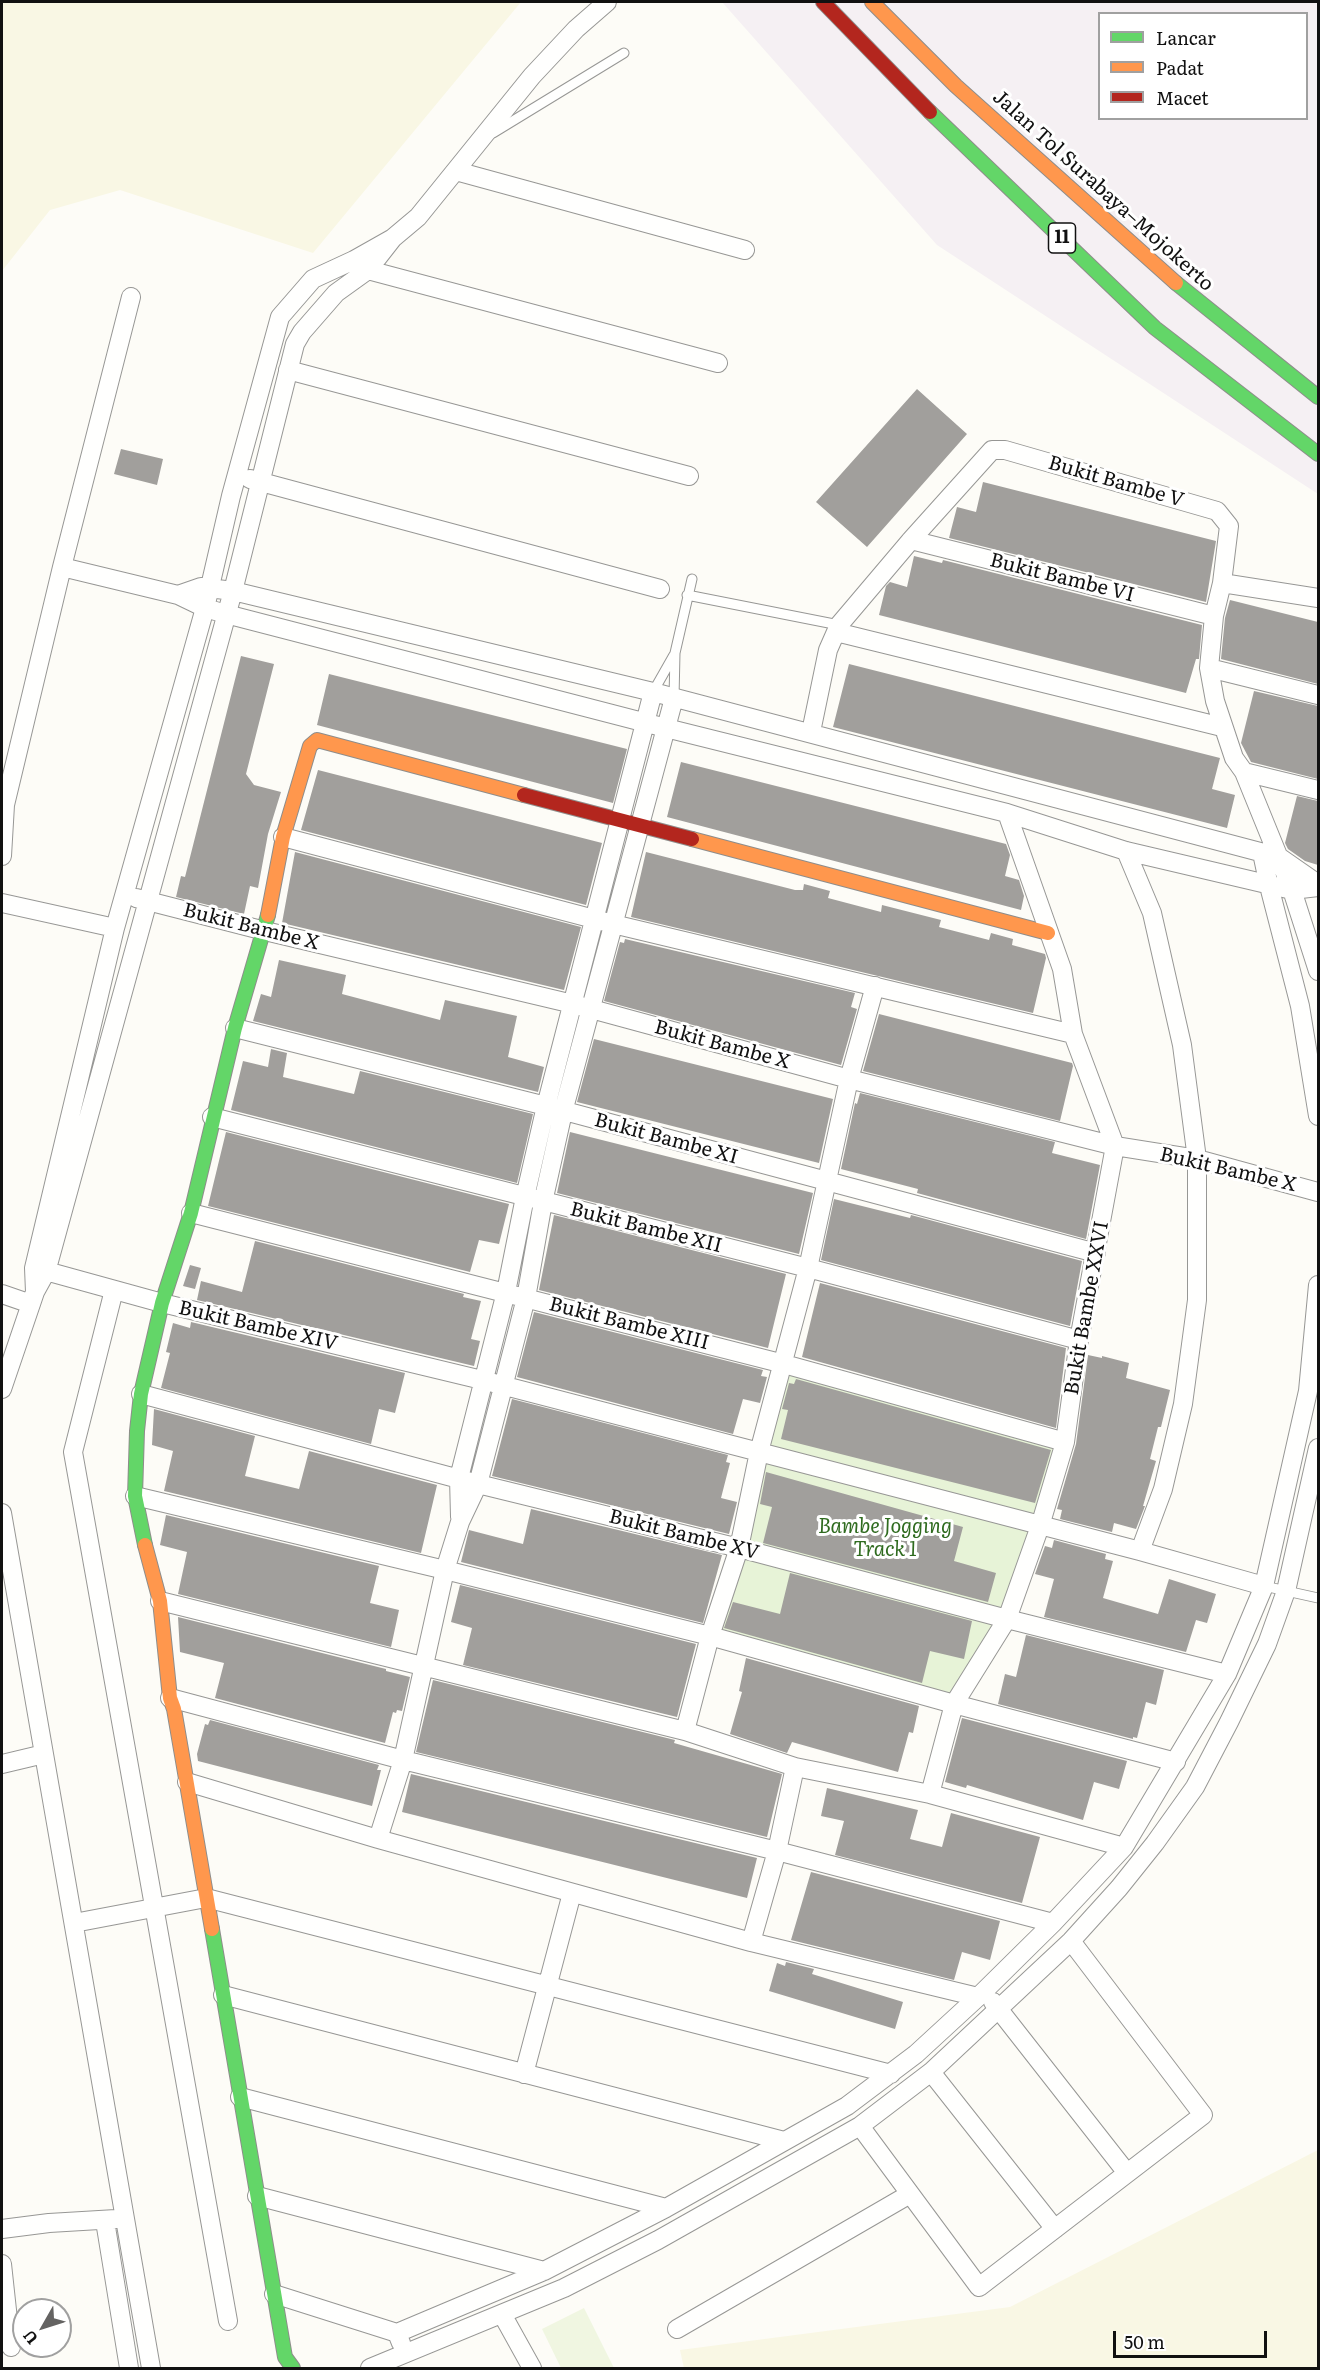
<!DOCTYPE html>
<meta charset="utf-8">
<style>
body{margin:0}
#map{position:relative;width:1320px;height:2370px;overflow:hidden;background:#fdfcf7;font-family:Literata,serif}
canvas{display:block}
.frame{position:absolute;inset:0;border:3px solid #111;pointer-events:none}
.legend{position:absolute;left:1098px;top:12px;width:210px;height:108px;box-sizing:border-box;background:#fff;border:2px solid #a0a0a0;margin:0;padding:8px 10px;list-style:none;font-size:18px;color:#111}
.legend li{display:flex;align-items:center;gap:12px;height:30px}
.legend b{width:30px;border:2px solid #a0a0a0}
.north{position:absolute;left:12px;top:2298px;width:60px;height:60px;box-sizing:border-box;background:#fff;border:2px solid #a0a0a0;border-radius:50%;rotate:231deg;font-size:16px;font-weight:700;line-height:24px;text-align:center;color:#111}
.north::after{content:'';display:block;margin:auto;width:21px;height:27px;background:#646362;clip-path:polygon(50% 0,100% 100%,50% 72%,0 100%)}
.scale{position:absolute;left:1113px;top:2331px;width:154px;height:27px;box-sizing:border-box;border:3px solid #111;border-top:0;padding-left:8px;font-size:18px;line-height:21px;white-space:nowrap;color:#111;-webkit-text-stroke:4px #fff;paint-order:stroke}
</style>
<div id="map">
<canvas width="1320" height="2370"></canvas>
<div class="frame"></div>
<ul class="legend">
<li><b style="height:8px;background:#63d668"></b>Lancar</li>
<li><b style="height:8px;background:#ff974d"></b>Padat</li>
<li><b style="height:8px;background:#b3261e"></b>Macet</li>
</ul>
<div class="north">U</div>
<div class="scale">50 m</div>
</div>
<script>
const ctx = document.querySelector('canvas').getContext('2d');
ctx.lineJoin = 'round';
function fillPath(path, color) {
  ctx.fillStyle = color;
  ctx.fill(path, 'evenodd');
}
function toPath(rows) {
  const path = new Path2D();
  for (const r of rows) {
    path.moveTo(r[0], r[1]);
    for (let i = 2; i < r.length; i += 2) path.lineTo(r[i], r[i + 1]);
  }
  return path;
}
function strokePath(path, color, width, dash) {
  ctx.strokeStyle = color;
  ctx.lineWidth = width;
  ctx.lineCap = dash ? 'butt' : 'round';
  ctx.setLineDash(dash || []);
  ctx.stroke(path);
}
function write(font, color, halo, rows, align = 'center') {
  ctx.font = font + ' Literata,serif';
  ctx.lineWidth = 6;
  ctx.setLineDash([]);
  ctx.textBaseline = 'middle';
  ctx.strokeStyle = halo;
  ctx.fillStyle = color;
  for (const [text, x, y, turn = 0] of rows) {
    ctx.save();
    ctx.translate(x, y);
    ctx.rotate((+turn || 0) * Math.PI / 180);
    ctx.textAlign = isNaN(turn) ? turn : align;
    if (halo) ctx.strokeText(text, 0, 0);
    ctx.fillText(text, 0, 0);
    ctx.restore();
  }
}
const industrial = toPath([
 [722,2,1318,2,1318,494,937,245],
 [1100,14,1306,14,1306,118,1100,118]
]);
const farmland = toPath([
 [2,2,521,2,313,253,120,190,50,210,2,271],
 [1318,2150,1318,2368,684,2368,680,2350,1010,2307]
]);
const green = toPath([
 [784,1364,1065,1442,1007,1619,954,1704,710,1636]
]);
const pitch = toPath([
 [584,2308,614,2368,561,2368,542,2329]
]);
const building = toPath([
 [917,389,967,434,867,547,816,502],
 [121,449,163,459,157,485,114,474],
 [983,482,1216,541,1206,602,949,538,957,507,976,512],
 [914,556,942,563,943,560,1202,625,1199,659,1196,659,1186,693,879,615,886,586,890,582,907,587],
 [1230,600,1318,622,1318,684,1221,659,1225,618],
 [241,656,274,664,246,774,254,785,281,792,268,834,258,888,250,886,244,914,176,897,181,876,185,877],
 [849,664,1220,758,1212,789,1235,795,1227,828,833,727],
 [329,674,627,749,613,803,317,725],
 [1254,691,1318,706,1318,779,1251,762,1241,743],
 [681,762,1006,844,1010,855,1005,876,1019,880,1024,896,1021,910,667,817],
 [318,770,602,843,586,905,301,830],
 [1297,796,1318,801,1318,865,1305,861,1288,849,1285,843],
 [295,852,581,927,564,990,282,923],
 [646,852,795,890,803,890,804,884,830,891,828,898,881,912,882,905,941,920,939,927,989,940,991,933,1013,939,1012,945,1045,954,1046,958,1033,1013,631,917],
 [625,939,855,993,851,1007,857,1009,841,1065,604,1001,620,942,624,943],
 [279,960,346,975,342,994,440,1020,445,1000,517,1016,508,1057,544,1067,538,1092,253,1021,261,994,271,997],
 [879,1014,1072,1063,1073,1066,1060,1121,863,1071],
 [594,1039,833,1099,819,1163,577,1102],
 [271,1049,287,1053,283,1077,354,1094,360,1071,533,1114,517,1183,231,1110,243,1061,268,1067],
 [860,1093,1055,1142,1052,1153,1100,1165,1086,1239,917,1193,918,1189,841,1169,855,1103,857,1104],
 [226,1132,509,1204,499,1244,479,1240,470,1272,208,1206],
 [570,1132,813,1193,799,1254,557,1193],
 [834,1199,910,1218,911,1215,1082,1261,1070,1326,821,1260],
 [554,1215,786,1274,768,1348,539,1290],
 [255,1241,464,1294,463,1297,481,1301,471,1339,480,1341,474,1366,197,1300,201,1281,242,1292],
 [190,1265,201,1268,195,1289,183,1286],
 [820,1283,1066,1348,1056,1428,802,1357],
 [534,1312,763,1370,761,1376,767,1377,760,1403,743,1399,733,1434,517,1377],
 [191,1322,405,1373,395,1413,379,1409,371,1444,161,1388,170,1353,166,1352,173,1323,190,1328],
 [1088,1355,1102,1358,1102,1356,1129,1363,1126,1378,1170,1390,1161,1427,1158,1427,1150,1459,1156,1461,1143,1506,1145,1506,1136,1529,1114,1523,1112,1532,1060,1519,1062,1510,1057,1509,1076,1444],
 [796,1379,1051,1450,1035,1503,781,1439,788,1410,782,1409,789,1383,794,1384],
 [512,1399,728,1455,726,1462,730,1463,721,1498,737,1502,729,1534,492,1476],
 [154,1409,255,1436,245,1476,299,1489,309,1451,437,1485,421,1553,164,1491,173,1451,152,1445],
 [766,1472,963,1527,954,1561,996,1573,988,1602,763,1543,772,1507,760,1504],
 [531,1509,722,1555,703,1623,461,1562,469,1530,523,1544],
 [166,1515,379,1566,370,1603,399,1610,391,1647,178,1594,187,1552,160,1545],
 [1054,1540,1106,1554,1105,1559,1113,1561,1103,1598,1158,1614,1169,1579,1216,1594,1207,1623,1196,1620,1186,1652,1044,1617,1054,1579,1035,1574,1045,1546,1052,1548],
 [790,1573,972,1621,964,1659,930,1651,922,1683,724,1628,733,1602,780,1614],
 [460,1585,696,1644,677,1717,463,1665,472,1628,451,1622],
 [178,1617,386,1669,386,1671,410,1677,402,1711,397,1710,396,1713,393,1712,385,1743,215,1698,224,1663,180,1652],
 [1026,1635,1164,1670,1156,1705,1146,1702,1137,1738,1133,1737,1133,1739,998,1704,1005,1674,1016,1677],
 [746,1658,919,1706,913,1733,909,1732,898,1772,792,1742,787,1753,730,1734,742,1692,739,1691],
 [433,1680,675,1740,674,1743,782,1774,767,1837,416,1752],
 [962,1718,1127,1761,1119,1789,1094,1782,1083,1820,967,1785,966,1788,945,1782],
 [210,1720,379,1765,377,1770,381,1770,372,1806,198,1761,197,1754,205,1724,208,1725],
 [411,1774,757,1858,747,1898,402,1812],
 [827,1788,918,1810,910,1839,942,1847,951,1813,1040,1837,1022,1903,835,1855,844,1821,821,1816],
 [811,1872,1000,1921,990,1960,962,1952,954,1980,791,1940],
 [786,1962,814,1969,812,1974,903,2002,895,2029,769,1991,777,1963,785,1966]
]);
const lane = toPath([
 [493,133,624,53],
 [687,595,839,625],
 [653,692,674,655],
 [674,698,675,653,692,579],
 [1264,1586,1318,1598]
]);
const street = toPath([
 [456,171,745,250],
 [393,238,418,217,532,76,576,29,607,2],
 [368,270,718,363],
 [288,370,689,476],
 [250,479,660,589],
 [911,540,1214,616],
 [62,567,178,595,205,608,226,614,666,728,1007,813,1126,851,1292,890,1318,887],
 [1222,583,1318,598],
 [178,595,201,587,233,591,653,692,1279,857,1318,884],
 [836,632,1222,727],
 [1209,668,1318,695],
 [811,732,828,650,839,625,911,540,992,450,1005,450,1217,511,1229,526,1222,583,1214,616,1209,668,1215,701,1234,758,1244,772,1292,890,1318,971],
 [1244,772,1318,790],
 [283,837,613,924,1073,1034],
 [1126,851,1152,913,1182,1045,1197,1159,1197,1300,1183,1404,1163,1489,1140,1551],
 [1262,853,1269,886,1300,1006,1318,1116],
 [2,856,5,805,62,567,131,297],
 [136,898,265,931,573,1004,849,1079,1115,1146,1197,1159,1318,1192],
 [2,903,115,928],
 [235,1028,546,1106,1096,1253],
 [212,1117,808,1268,1079,1340],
 [191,1213,784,1364,1065,1442],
 [35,1268,162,1303,482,1380,1140,1551,1264,1586],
 [114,1290,73,1452,228,2321],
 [2,1294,31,1304],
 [2,1389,35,1292,46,1272,233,591,295,344,302,332,336,293,368,270,393,238,354,260,313,279,280,317,231,496,205,608,115,928,34,1268,35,1292],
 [141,1394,478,1484,739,1548,1007,1619,1227,1674],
 [135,1496,445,1570,710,1636,954,1704,1176,1762],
 [2,1513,151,2368],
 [460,1517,459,1478,506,1292,525,1197,546,1106,653,692],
 [160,1601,685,1731,795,1767,930,1794,1124,1847],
 [170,1698,403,1760,777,1851,1053,1923],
 [685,1731,710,1636,739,1548,759,1452,808,1268,849,1079,875,986],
 [2,1764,44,1754],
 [187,1782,378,1839,751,1942,978,1997],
 [930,1794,954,1704,1007,1619,1040,1526,1065,1442,1079,1340,1115,1146,1073,1034,1062,969,1007,813],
 [378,1839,403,1760,445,1570,460,1522,478,1484,526,1298,543,1202,563,1112,674,698],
 [74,1923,206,1898,891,2074],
 [751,1942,777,1851,795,1767],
 [223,1995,784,2141],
 [993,2002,1127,2173],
 [931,2072,1055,2229],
 [524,2074,572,1893],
 [240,2097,666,2208],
 [860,2126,979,2287,1203,2115,1071,1941],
 [257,2196,544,2271],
 [105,2221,129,2368],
 [2,2229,49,2223,116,2219],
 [2,2264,11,2347],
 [274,2294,397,2333,401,2343],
 [502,2314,532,2368],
 [677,2329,910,2194],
 [397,2333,544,2271,666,2208,847,2106,916,2054,978,1997,1053,1923,1124,1847,1227,1674,1264,1586,1308,1391,1318,1285],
 [370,2368,564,2288,658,2240,860,2126,931,2072,1071,1941,1119,1888,1155,1843,1195,1787,1229,1722,1267,1644,1286,1591,1318,1448]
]);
const fast = toPath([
 [930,112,1155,328,1318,454],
 [1176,283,1318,397],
 [145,1545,135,1496,137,1431,141,1394,162,1303,191,1213,235,1028,268,915],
 [212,1929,285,2357,293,2368]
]);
const slow = toPath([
 [872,2,956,86,1176,283],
 [692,839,1048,933],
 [268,915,283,837,310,746,317,740,524,795],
 [145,1545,160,1601,170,1698,174,1709,212,1929]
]);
const jam = toPath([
 [823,2,930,112],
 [524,795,692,839]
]);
const shields = [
 [1062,238,27]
];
const shieldNames = [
 ["11",1062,238]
];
const streetNames = [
 ["Jalan Tol Surabaya–Mojokerto",1103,191,42],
 ["Bukit Bambe V",1116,482,16],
 ["Bukit Bambe VI",1062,578,14],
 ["Bukit Bambe X",251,927,14],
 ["Bukit Bambe X",722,1045,15],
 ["Bukit Bambe XI",666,1139,15],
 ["Bukit Bambe X",1228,1170,13],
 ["Bukit Bambe XII",646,1228,14],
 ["Bukit Bambe XXVI",1087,1308,-80],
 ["Bukit Bambe XIII",629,1324,14],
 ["Bukit Bambe XIV",258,1326,13],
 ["Bukit Bambe XV",684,1535,14]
];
const parkNames = [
 ["Bambe Jogging",885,1527],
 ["Track 1",885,1550]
];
fillPath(industrial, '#f5f0f3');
fillPath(farmland, '#f9f7e4');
fillPath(green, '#e7f3d7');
fillPath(pitch, '#f0f6e1');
fillPath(building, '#a19f9c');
strokePath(lane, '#979795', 11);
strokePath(street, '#979795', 20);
strokePath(fast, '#8e8d8b', 16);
strokePath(slow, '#8e8d8b', 16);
strokePath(jam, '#8e8d8b', 16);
strokePath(lane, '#fffffe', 9);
strokePath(street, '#fffffe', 18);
strokePath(fast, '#63d668', 14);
strokePath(slow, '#ff974d', 14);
strokePath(jam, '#b3261e', 14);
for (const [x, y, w] of shields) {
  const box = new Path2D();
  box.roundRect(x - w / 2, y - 15, w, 30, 4.5);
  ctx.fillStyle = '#fff';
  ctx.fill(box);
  strokePath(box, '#111', 1.5);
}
write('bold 18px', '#111', null, shieldNames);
write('20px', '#111', '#fff', streetNames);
write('italic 20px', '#2f6b1f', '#fff', parkNames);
</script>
